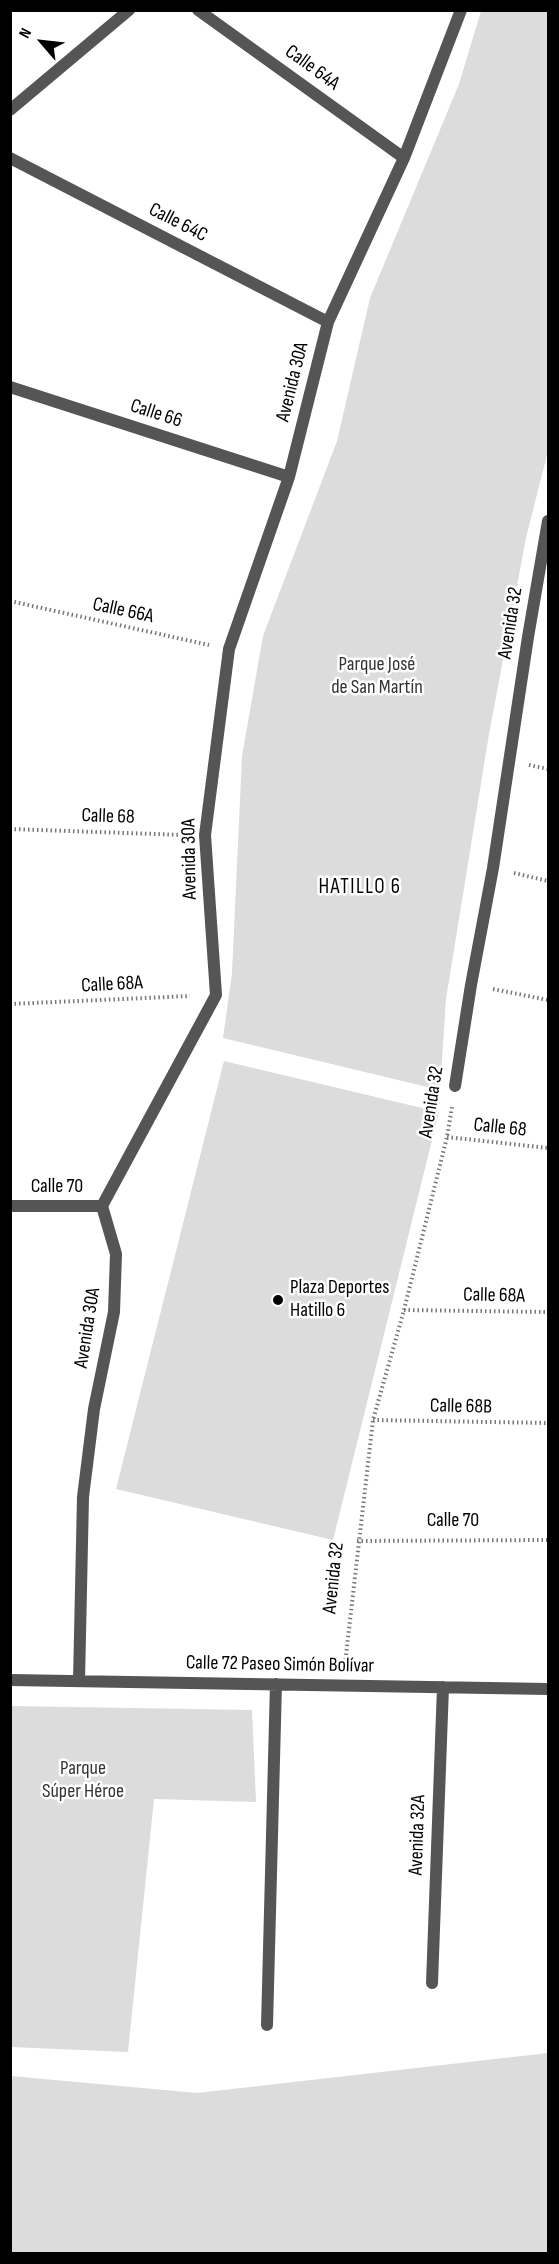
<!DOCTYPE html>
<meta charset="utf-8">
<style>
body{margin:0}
#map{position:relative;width:559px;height:2264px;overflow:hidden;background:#fff;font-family:"Sofia Sans Condensed",sans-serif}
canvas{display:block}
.frame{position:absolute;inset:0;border:12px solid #000;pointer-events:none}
.north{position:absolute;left:12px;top:12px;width:60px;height:60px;-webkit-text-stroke:4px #fff;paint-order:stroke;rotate:298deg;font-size:16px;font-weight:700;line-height:24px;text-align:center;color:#000}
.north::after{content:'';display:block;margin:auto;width:21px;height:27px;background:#000;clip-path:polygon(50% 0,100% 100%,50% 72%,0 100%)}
</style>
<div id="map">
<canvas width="559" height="2264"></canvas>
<div class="frame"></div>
<div class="north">N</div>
</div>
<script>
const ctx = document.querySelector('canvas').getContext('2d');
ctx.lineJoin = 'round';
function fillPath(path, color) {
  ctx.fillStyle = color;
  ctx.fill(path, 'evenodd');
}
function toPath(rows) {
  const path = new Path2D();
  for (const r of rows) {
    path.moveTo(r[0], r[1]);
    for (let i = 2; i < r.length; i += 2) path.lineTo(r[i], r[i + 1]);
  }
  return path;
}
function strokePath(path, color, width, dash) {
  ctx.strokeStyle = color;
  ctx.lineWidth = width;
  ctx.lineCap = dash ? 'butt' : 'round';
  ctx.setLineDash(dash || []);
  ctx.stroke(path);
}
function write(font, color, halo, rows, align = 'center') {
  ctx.font = font + ' "Sofia Sans Condensed",sans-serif';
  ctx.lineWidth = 5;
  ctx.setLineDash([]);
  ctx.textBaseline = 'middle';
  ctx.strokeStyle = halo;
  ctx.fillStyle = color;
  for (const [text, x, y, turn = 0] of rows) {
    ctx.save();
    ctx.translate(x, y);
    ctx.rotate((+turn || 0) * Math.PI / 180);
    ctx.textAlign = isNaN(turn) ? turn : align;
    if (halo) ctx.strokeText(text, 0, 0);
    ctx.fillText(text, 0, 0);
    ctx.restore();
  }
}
const green = toPath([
 [481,11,548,11,548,451,526,538,489,734,446,999,440,1090,223,1038,232,973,242,756,263,636,337,441,370,298,459,84],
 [224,1061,439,1112,333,1540,116,1489],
 [11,1706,252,1710,256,1802,154,1799,128,2052,11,2047],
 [548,2053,548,2253,11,2253,11,2076,197,2093]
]);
const path = toPath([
 [10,601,209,645],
 [529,765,548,769],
 [10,829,184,835],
 [514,873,548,881],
 [493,989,548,1000],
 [10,1004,190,996],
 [447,1137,548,1148],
 [404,1310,548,1312],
 [373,1420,548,1423],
 [357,1541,548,1540],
 [345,1664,373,1420,404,1310,447,1137,452,1107]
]);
const service = toPath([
 [198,10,404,158],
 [10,158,328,322],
 [10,387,289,477],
 [102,1206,216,995,205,835,229,649,289,477,328,322,404,158,461,10]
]);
const minor = toPath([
 [455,1086,471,985,493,868,528,637,548,521],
 [10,1206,102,1206,116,1254,114,1312,94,1409,83,1497,79,1681],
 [10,1680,548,1689],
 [432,1983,443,1687],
 [267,2025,276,1684]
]);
const tertiary = toPath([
 [10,110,129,10]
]);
const markers = [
 [278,1300,6,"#000"]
];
const streetNames = [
 ["Calle 64A",312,68,36],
 ["Calle 64C",178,223,27],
 ["Avenida 30A",293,382,-76],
 ["Calle 66",156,414,18],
 ["Calle 66A",123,611,12],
 ["Avenida 32",511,623,-81],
 ["Calle 68",108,817,2],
 ["Avenida 30A",190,859,-91],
 ["Calle 68A",112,985,-3],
 ["Avenida 32",432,1102,-81],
 ["Calle 68",500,1128,6],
 ["Calle 70",57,1187],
 ["Calle 68A",494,1296,1],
 ["Avenida 30A",88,1328,-81],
 ["Calle 68B",461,1407,1],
 ["Calle 70",453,1521],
 ["Avenida 32",334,1578,-84],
 ["Calle 72 Paseo Simón Bolívar",280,1665,1],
 ["Avenida 32A",418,1835,-88]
];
const parkNames = [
 ["Parque José",377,665],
 ["de San Martín",377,688],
 ["Parque",83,1769],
 ["Súper Héroe",83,1792]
];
const poiNames = [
 ["Plaza Deportes",290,1288],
 ["Hatillo 6",290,1311]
];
const neighbourhoodNames = [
 ["HATILLO 6",360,888]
];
fillPath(green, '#dcdcdc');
strokePath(path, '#777', 4, [1.5, 3]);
strokePath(service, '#555', 12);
strokePath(minor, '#555', 12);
strokePath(tertiary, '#555', 12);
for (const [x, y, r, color] of markers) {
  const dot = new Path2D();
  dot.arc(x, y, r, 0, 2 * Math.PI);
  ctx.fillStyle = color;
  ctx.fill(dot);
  strokePath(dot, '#fff', 2);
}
write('20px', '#000', '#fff', streetNames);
write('20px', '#333', '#fff', parkNames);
write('20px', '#000', '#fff', poiNames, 'left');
ctx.letterSpacing = '1.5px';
write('21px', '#000', '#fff', neighbourhoodNames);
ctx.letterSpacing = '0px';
</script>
